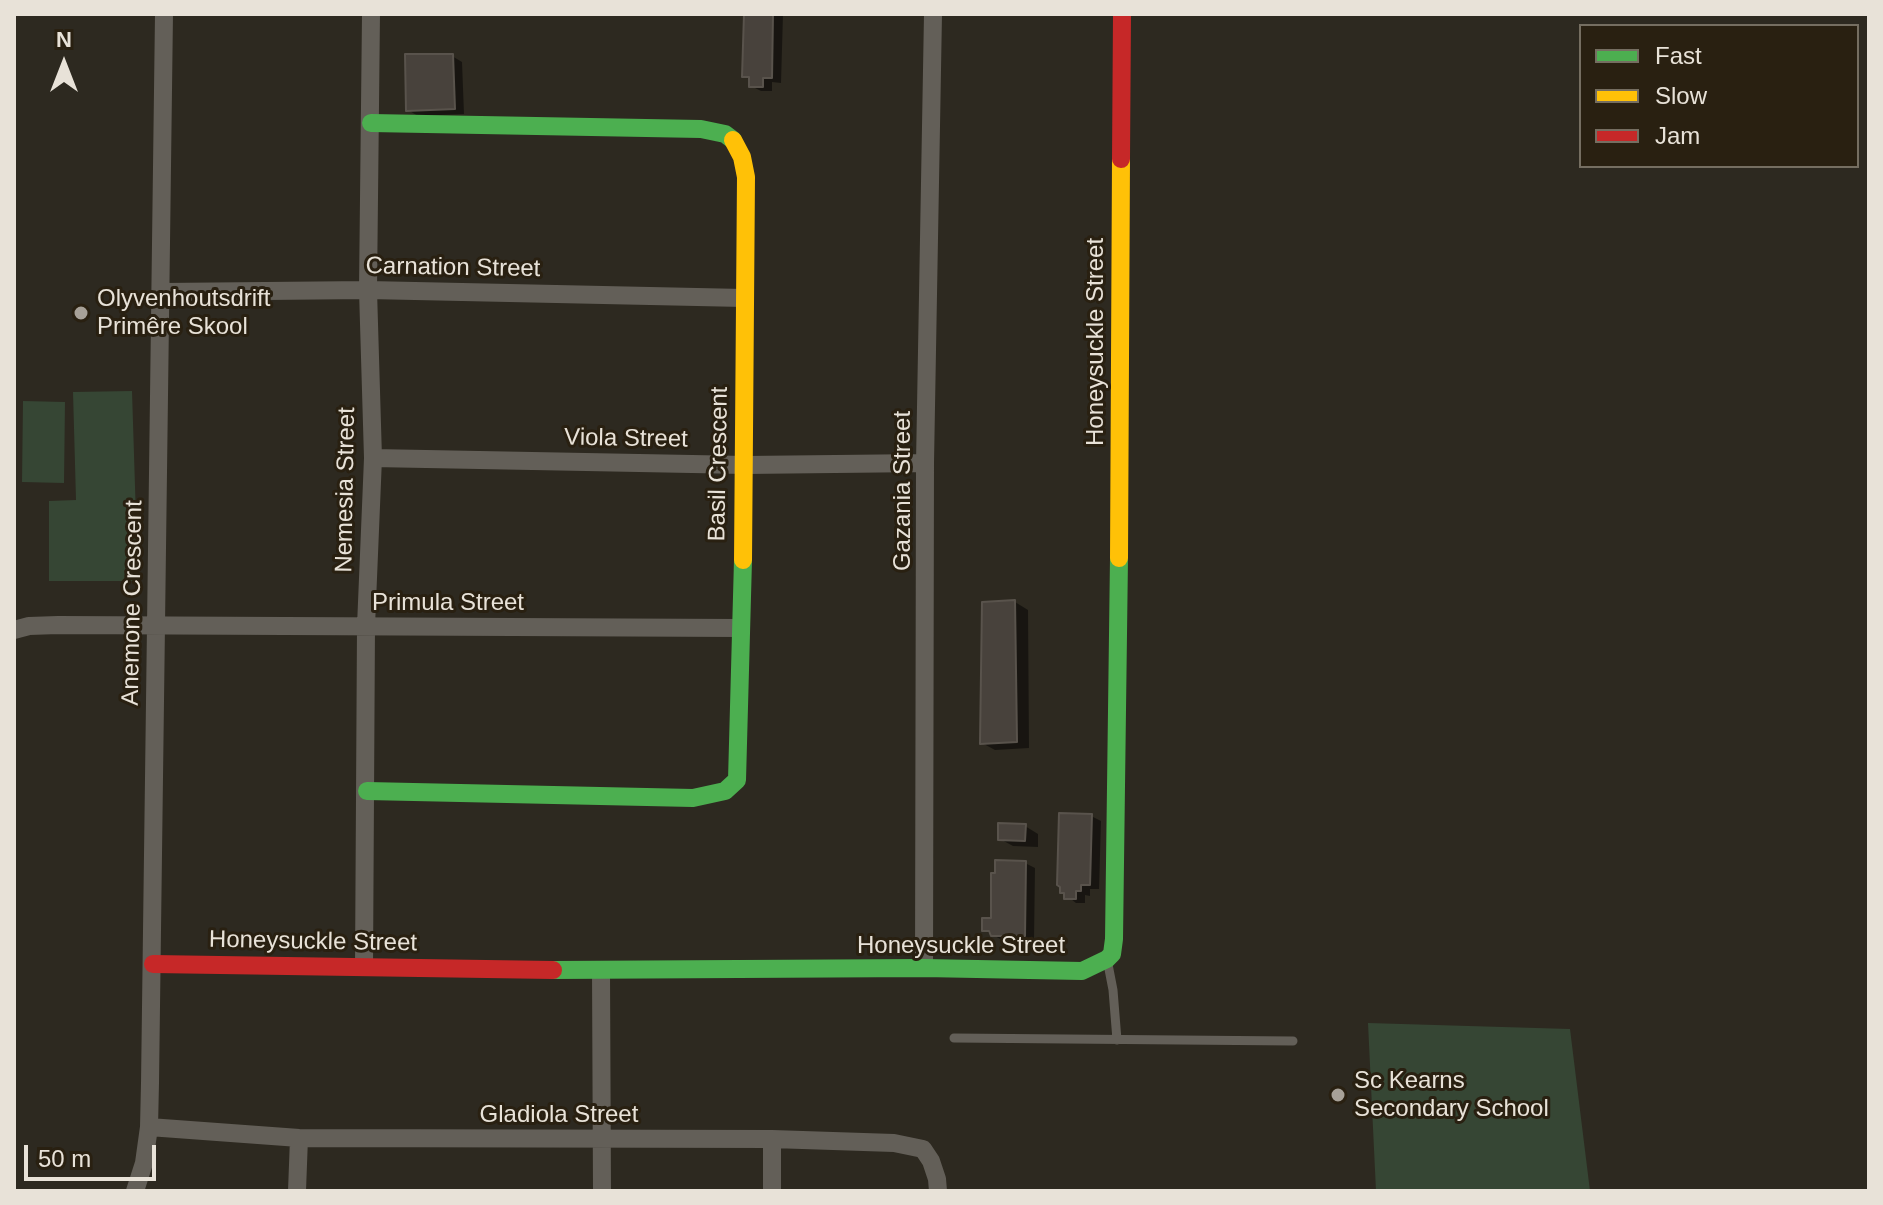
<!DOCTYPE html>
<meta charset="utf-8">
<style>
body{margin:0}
#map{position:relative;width:1883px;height:1205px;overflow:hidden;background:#2d2920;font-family:Helvetica,sans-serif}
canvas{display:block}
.frame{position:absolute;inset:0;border:16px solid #e8e2d8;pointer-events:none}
.legend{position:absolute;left:1579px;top:24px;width:280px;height:144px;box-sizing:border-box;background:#292011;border:2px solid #756e61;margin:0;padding:10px 14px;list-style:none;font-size:24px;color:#e8e2d8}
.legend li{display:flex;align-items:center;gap:16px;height:40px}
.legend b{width:40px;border:2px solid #756e61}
.north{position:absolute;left:24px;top:24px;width:80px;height:80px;-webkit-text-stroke:6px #292011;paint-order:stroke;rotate:0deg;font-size:22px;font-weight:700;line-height:32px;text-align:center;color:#e8e2d8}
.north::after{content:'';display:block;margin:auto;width:28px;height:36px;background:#e8e2d8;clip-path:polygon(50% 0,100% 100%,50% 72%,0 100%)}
.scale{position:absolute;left:24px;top:1145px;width:132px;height:36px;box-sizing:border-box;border:4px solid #e8e2d8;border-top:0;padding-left:10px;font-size:24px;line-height:28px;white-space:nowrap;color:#e8e2d8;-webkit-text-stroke:6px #292011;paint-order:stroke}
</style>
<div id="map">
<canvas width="1883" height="1205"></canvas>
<div class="frame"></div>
<ul class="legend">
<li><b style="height:10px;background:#4caf50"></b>Fast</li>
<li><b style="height:10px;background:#ffc107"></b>Slow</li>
<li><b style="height:10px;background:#c62828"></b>Jam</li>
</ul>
<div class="north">N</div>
<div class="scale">50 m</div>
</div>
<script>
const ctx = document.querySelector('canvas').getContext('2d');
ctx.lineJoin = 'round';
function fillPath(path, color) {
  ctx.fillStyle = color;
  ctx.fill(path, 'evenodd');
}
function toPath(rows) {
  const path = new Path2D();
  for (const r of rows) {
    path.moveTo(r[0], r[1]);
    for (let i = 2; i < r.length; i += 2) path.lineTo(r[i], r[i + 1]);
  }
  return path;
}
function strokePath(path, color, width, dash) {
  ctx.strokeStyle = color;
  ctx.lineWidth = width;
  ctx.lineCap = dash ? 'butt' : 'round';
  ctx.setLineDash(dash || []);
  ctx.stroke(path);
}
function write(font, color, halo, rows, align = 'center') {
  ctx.font = font + ' Helvetica,sans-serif';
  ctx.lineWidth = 6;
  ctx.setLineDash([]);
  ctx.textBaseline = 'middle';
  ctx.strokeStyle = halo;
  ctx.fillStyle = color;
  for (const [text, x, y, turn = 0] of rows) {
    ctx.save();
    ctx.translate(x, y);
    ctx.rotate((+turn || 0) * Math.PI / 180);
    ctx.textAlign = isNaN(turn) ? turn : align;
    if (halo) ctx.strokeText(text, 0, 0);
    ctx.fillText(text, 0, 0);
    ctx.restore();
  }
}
const green = toPath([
 [132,391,138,581,49,581,49,501,76,500,73,392],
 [23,401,65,402,64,483,22,482],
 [1368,1023,1570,1029,1590,1191,1376,1191]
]);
const shadow = toPath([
 [746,14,783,14,781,83,772,82,772,91,761,91,751,86,751,80,744,76],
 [452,56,462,62,464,114,418,116,408,110],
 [1015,602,1028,610,1029,748,995,750,982,743],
 [1091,816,1101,821,1099,889,1090,889,1090,896,1085,895,1085,903,1076,903,1062,892],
 [1025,826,1038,834,1038,847,1013,846,1000,839],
 [1025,863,1035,868,1034,940,1002,940,984,930,992,920,997,875]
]);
const building = toPath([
 [744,14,773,14,772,78,763,78,763,87,749,87,749,77,742,77,744,14],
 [405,54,453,54,455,109,406,111,405,54],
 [1015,600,1017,742,980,744,982,602,1015,600],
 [1059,813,1092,814,1090,885,1081,885,1081,891,1076,891,1076,899,1064,899,1064,893,1060,893,1060,887,1057,885,1059,813],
 [998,823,1026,824,1025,841,998,840,998,823],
 [995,860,1026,861,1025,936,991,936,989,931,982,931,982,918,991,918,991,873,995,873,995,860]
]);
const lane = toPath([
 [1107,959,1113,990,1117,1040],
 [954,1038,1293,1041]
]);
const street = toPath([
 [162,292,368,290,744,298],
 [373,458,745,465,925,463],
 [14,630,29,626,58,625,740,628],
 [364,967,366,626,373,458,368,290,371,14],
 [924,968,925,463,933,14],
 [601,971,602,1191],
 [149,1127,299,1138,772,1139,894,1143,923,1149,931,1161,937,1179,938,1191],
 [135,1191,144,1163,149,1127,150,1083,164,14],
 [297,1191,299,1138],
 [772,1191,772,1139]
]);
const fast = toPath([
 [371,123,701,129,725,134,733,140],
 [367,791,693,798,725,791,737,780,743,560],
 [553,970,924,968,1082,971,1107,959,1112,954,1114,939,1119,558]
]);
const slow = toPath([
 [733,140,742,157,746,177,743,560],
 [1119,558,1121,159]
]);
const jam = toPath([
 [1121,159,1122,14],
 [153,964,553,970]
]);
const markers = [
 [81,313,8,"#a7a198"],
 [1338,1095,8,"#a7a198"]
];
const streetNames = [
 ["Carnation Street",453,268,1],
 ["Honeysuckle Street",1096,342,-90],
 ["Viola Street",626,439,1],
 ["Basil Crescent",719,464,-89],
 ["Nemesia Street",346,490,-89],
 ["Gazania Street",903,491,-90],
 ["Anemone Crescent",133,603,-89],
 ["Primula Street",448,603],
 ["Honeysuckle Street",313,942,1],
 ["Honeysuckle Street",961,946],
 ["Gladiola Street",559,1115]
];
const poiNames = [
 ["Olyvenhoutsdrift",97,299],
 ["Primêre Skool",97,327],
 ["Sc Kearns",1354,1081],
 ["Secondary School",1354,1109]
];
fillPath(green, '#364634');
fillPath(shadow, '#0007');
fillPath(building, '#48423c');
strokePath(building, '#59534c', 2);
strokePath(lane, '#635f58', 9);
strokePath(street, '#635f58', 18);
strokePath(fast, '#4caf50', 18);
strokePath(slow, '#ffc107', 18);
strokePath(jam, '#c62828', 18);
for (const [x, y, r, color] of markers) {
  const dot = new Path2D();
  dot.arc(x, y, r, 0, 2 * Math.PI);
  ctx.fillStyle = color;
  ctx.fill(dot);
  strokePath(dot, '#292011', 3);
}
write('24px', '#e8e2d8', '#292011', streetNames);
write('24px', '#e8e2d8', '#292011', poiNames, 'left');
</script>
